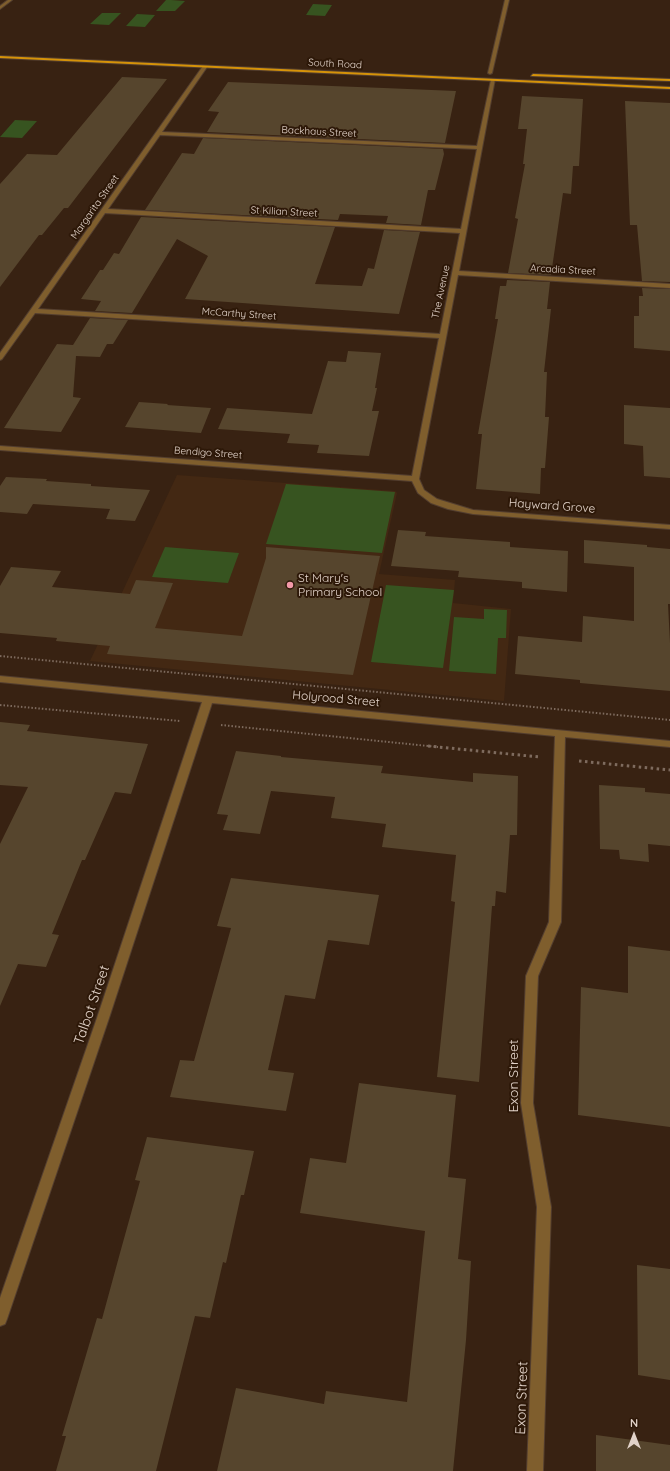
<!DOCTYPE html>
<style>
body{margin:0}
#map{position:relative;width:670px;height:1471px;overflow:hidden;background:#382212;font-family:Quicksand,sans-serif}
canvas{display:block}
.north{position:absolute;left:614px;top:1415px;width:40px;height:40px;-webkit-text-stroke:3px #2d1808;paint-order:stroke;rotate:0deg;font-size:11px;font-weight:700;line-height:16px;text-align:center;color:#e2d3c9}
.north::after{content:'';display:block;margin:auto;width:14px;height:18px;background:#e2d3c9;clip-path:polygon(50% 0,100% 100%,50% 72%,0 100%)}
</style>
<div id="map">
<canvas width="670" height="1471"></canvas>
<div class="north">N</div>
</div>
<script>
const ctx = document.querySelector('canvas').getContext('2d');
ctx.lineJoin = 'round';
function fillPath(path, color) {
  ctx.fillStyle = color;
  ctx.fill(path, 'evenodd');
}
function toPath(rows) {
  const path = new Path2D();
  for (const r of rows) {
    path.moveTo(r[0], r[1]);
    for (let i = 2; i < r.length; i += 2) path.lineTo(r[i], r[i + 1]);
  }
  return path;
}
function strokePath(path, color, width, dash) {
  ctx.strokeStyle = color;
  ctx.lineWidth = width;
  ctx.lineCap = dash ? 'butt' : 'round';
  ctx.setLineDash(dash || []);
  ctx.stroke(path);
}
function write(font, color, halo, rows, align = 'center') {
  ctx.font = font + ' Quicksand,sans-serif';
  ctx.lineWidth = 4;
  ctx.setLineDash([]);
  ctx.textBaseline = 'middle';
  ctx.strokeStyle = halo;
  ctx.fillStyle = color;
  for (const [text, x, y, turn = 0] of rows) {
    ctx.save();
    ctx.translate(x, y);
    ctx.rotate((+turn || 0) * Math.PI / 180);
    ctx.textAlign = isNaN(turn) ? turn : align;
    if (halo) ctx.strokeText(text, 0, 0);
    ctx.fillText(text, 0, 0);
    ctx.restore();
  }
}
const built = toPath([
 [177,475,395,491,397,493,379,574,455,580,453,603,511,609,504,701,90,661]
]);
const green = toPath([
 [166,0,171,0,185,1,175,11,156,11],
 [313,4,332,5,325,16,306,15],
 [102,13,121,13,109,25,90,24],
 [137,14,155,15,145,27,126,26],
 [15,120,37,121,22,138,0,137],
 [286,484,395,492,382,553,266,544],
 [165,547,239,553,228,583,152,577],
 [386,585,454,590,443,668,371,662],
 [484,609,507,610,506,638,498,638,496,674,449,671,454,617,484,619]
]);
const building = toPath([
 [122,77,167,79,68,208,64,208,42,235,39,235,0,287,0,184,27,154,57,155],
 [228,82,384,88,456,91,445,143,207,132,219,112,208,111],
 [522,96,583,99,579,166,573,166,571,194,563,193,551,275,508,273,518,219,515,218,525,164,523,164,527,129,518,129],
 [625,101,670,103,670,282,642,281,637,225,630,225],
 [203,138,443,149,444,154,435,190,428,190,421,225,386,223,388,216,340,214,338,220,145,210,182,153,194,154],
 [141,217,335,227,315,284,362,286,368,268,374,269,384,230,420,232,399,314,185,299,208,256,177,239,132,313,95,311,101,301,81,299,100,270,103,270,114,253,119,254],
 [507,280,550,282,547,309,551,309,544,372,547,372,545,417,549,417,545,468,541,468,540,494,476,489,482,434,478,434,498,319,495,319,500,286,506,286],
 [642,288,670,289,670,351,634,348,634,316,639,316,639,296,643,296],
 [90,318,128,320,113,344,107,344,100,357,76,356,73,397,81,398,61,432,4,428,57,344,73,345],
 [348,351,381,353,375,388,377,388,372,411,379,411,369,456,317,453,319,445,287,443,290,434,218,429,227,408,312,414,328,361,346,362],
 [139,402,168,404,167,405,211,408,201,433,125,427],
 [624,405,670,408,670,478,644,476,643,446,624,444],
 [6,477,47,479,46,481,91,484,91,486,150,490,135,521,106,519,110,509,33,504,27,514,0,512,0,486],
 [398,530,426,532,425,536,510,542,510,547,568,551,567,592,522,588,522,582,458,577,459,571,391,566],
 [584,540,647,545,647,547,670,549,670,604,668,604,670,643,670,691,580,683,580,680,515,674,518,636,582,642,583,616,634,621,634,567,584,563],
 [266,547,380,556,353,675,107,654,110,646,56,641,57,638,0,633,0,586,11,567,61,571,52,587,130,594,136,580,173,583,155,628,242,636,266,558],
 [0,722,30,725,27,731,148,744,131,794,115,792,85,860,82,860,52,934,59,935,46,967,18,964,0,1006,0,844,28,787,0,785],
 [236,751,281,756,281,757,383,766,381,773,473,782,473,773,518,776,517,835,510,835,506,893,496,891,495,906,492,906,479,1082,437,1077,455,902,451,901,456,855,382,847,386,824,331,818,335,797,271,791,260,834,223,830,228,815,217,814],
 [599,785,645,788,645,792,670,794,670,846,648,844,649,862,620,859,619,850,600,849],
 [231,878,379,895,369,945,328,940,315,999,285,995,268,1070,294,1073,286,1111,170,1097,180,1060,194,1061,231,928,217,926],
 [628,946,670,951,670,1127,578,1115,581,987,628,993],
 [359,1083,456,1095,448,1177,466,1179,458,1259,471,1261,466,1340,453,1471,217,1471,236,1388,324,1404,326,1391,407,1402,425,1231,300,1213,310,1158,346,1163],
 [147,1137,254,1151,244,1195,241,1195,226,1263,223,1262,210,1318,195,1316,156,1471,56,1471,66,1436,62,1436,97,1318,102,1319,120,1253,140,1181,135,1180],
 [637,1265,670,1269,670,1380,638,1375],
 [596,1435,670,1445,670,1471,596,1471]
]);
const pathFar1 = toPath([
 [0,656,670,720],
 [0,705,180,721],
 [221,725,438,747]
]);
const path = toPath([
 [428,746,540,757],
 [579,761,670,770]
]);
const minor = toPath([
 [8,0,12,0,0,9,0,6,8,0],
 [505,0,509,0,492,73,490,74,488,73,505,0],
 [203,66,207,67,162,132,477,146,491,80,495,79,459,271,670,284,670,288,458,275,419,479,424,490,437,499,473,510,670,525,670,529,473,514,448,509,431,503,418,493,412,481,0,450,0,446,412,476,439,338,35,313,2,359,0,360,0,353,203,66],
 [160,135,477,149,461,229,108,209,160,135],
 [105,213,460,233,440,334,38,309,105,213],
 [0,676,670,741,670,747,565,737,561,922,538,976,533,1103,551,1207,543,1471,527,1471,537,1207,521,1103,526,976,549,922,555,736,212,703,109,1018,7,1319,5,1324,0,1326,0,1298,97,1018,202,702,0,682,0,676]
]);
const major = toPath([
 [0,56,670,87,670,89,0,58,0,56],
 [533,74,670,79,670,81,531,76,533,74]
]);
const markers = [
 [290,585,4,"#f39aa9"]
];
const farStreetnames = [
 ["South Road",335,64,3],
 ["Backhaus Street",319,132,3],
 ["Margarita Street",95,207,-55],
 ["St Kilian Street",284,212,3],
 ["Arcadia Street",563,270,3],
 ["The Avenue",441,292,-78],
 ["McCarthy Street",239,314,4],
 ["Bendigo Street",208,453,4]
];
const streetNames = [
 ["Hayward Grove",552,506,4],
 ["Holyrood Street",336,699,5]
];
const poiNames = [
 ["St Mary's",298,578],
 ["Primary School",298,592]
];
const nearStreetnames = [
 ["Talbot Street",92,1005,-71],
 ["Exon Street",514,1076,-90],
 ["Exon Street",522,1398,-88]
];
fillPath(built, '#432813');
fillPath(green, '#375420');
fillPath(building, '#56452d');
strokePath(minor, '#533e2f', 2);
strokePath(major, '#533e2f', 2);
strokePath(pathFar1, '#7e6b5e', 2, [1.5, 2]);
strokePath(path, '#7e6b5e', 3, [2.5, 3.5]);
fillPath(minor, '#7f5e2d');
fillPath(major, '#d69309');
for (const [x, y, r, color] of markers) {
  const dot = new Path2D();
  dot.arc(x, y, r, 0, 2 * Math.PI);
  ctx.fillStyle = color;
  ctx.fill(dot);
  strokePath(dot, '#2d1808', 1.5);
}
write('10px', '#e2d3c9', '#2d1808', farStreetnames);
write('12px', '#e2d3c9', '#2d1808', streetNames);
write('12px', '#e2d3c9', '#2d1808', poiNames, 'left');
write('14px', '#e2d3c9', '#2d1808', nearStreetnames);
</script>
